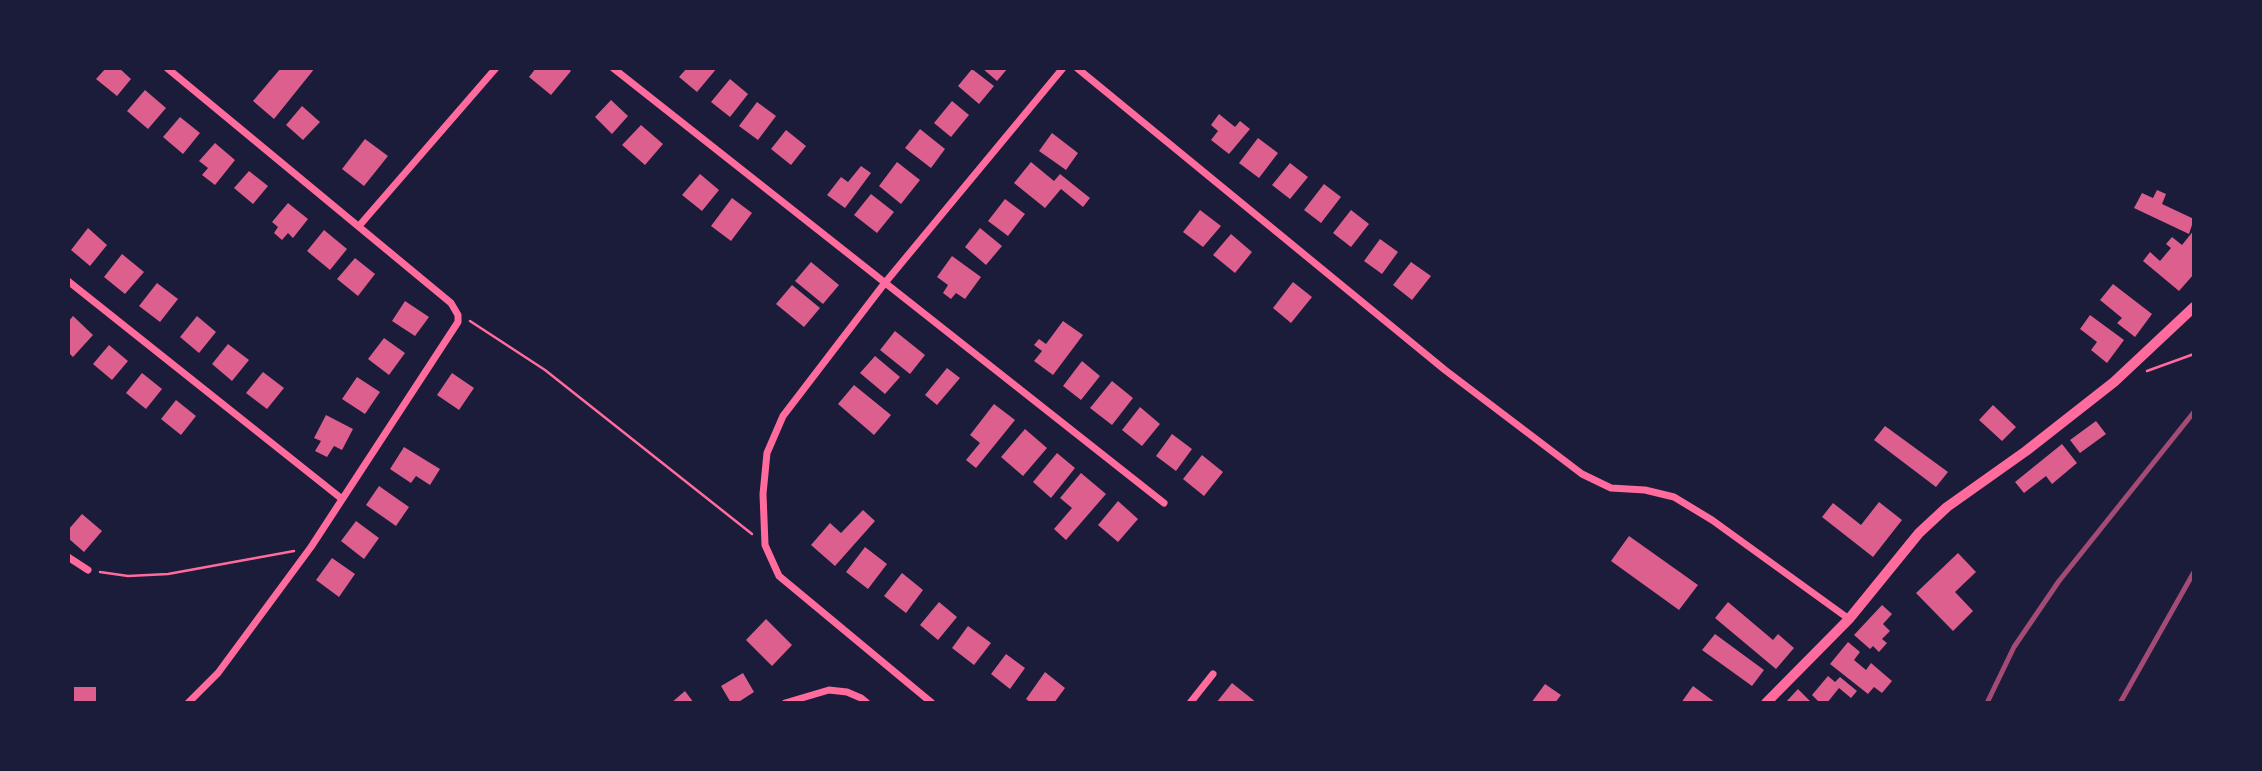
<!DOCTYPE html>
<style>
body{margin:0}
#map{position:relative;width:2262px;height:771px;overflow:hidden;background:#1b1b3a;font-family:"Alegreya Sans",sans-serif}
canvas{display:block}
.frame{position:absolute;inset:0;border:70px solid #1b1b3a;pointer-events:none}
</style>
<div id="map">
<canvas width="2262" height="771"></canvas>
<div class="frame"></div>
</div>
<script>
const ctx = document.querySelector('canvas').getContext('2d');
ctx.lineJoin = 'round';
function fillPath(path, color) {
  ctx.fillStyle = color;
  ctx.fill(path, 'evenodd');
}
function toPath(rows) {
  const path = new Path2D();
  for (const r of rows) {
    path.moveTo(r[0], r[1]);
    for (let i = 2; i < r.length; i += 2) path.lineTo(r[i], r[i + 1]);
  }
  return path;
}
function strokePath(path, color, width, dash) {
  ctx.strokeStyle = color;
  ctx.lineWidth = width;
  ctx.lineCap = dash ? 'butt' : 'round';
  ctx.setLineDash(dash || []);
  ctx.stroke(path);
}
const building = toPath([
 [106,68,119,68,131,79,117,96,96,79],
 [281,68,315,68,274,119,253,101],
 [536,68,568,68,571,71,551,95,529,77],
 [687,68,717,68,697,92,679,77],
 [982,68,1008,68,997,81],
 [972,69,994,86,979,104,958,86],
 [730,79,748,94,730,117,711,102],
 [145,90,166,108,148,129,127,111],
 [611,100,628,116,612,134,595,117],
 [952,101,969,115,951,137,934,123],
 [757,102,776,116,758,140,739,126],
 [302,106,320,122,303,140,286,125],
 [1219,114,1235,127,1240,121,1250,129,1229,154,1211,140,1218,131,1211,125],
 [180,117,200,133,183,154,163,137],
 [641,125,663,144,645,165,622,145],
 [920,129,945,149,931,168,905,148],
 [786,130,806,146,791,165,771,149],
 [1052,133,1078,153,1066,170,1039,151],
 [1258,138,1278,153,1259,178,1239,163],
 [365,139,388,156,364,186,342,169],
 [215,143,235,160,215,185,202,175,208,168,199,161],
 [897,162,920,180,901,204,879,186],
 [1031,162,1054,181,1060,174,1090,198,1083,207,1061,189,1045,208,1014,183],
 [1290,163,1308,177,1290,199,1272,185],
 [861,166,871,173,845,208,827,195,841,177,848,182],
 [249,171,268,186,253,204,234,188],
 [700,174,719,190,702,211,682,195],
 [1324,184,1341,197,1321,223,1304,210],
 [2157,190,2166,194,2162,204,2194,219,2189,234,2134,208,2142,193,2153,198],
 [871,194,894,212,877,233,854,215],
 [732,198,752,213,731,241,711,226],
 [1005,199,1025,214,1008,236,988,221],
 [288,203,308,219,293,238,288,233,282,240,274,233,278,227,272,222],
 [1200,210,1221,226,1203,247,1183,232],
 [1351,210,1369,224,1351,247,1333,233],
 [88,228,107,245,90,266,71,250],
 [980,228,1002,246,986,265,965,247],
 [324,230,347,249,330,270,307,251],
 [2194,230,2194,274,2179,291,2143,261,2150,252,2160,261,2171,248,2166,244,2172,237,2182,245],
 [1231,234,1252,252,1235,273,1213,255],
 [1380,239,1398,252,1382,274,1364,261],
 [122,254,144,272,125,294,104,277],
 [952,256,981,277,965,299,956,293,951,299,943,293,948,285,937,277],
 [355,258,375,274,358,296,337,279],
 [811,262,839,285,823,304,795,281],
 [1411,262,1431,276,1412,300,1393,285],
 [1293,282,1312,297,1291,323,1273,308],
 [157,283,178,299,160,322,139,306],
 [2113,284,2152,314,2135,337,2117,323,2122,318,2100,300],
 [792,285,820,308,804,327,776,304],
 [405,301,429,317,415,336,392,321],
 [2090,315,2124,340,2107,363,2091,350,2097,342,2080,329],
 [73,316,93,335,73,357,68,352,68,322],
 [197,316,216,332,199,353,180,337],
 [1063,321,1083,335,1053,375,1034,361,1042,351,1034,345,1039,339,1046,344],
 [895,331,925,355,910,374,880,350],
 [384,338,405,353,389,375,368,359],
 [228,344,249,360,232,381,212,364],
 [109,345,128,361,112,380,93,364],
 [875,356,900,377,885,394,860,373],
 [1082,361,1100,376,1081,400,1063,386],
 [947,368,960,378,937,405,925,395],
 [263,372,284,388,267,409,246,393],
 [142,373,162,389,146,409,126,393],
 [452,373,474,388,459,410,437,395],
 [357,377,380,392,365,414,342,399],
 [1112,381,1133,398,1112,425,1090,408],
 [854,385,891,415,874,435,838,404],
 [176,400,196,416,181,435,161,419],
 [994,404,1015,420,976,468,966,460,980,443,970,435],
 [1993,405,2016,427,2002,441,1979,420],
 [1140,407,1160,424,1142,446,1122,430],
 [326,415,353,429,342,450,334,446,327,457,315,451,321,441,314,438],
 [2096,421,2106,434,2080,453,2070,440],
 [1885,426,1948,472,1936,487,1874,440],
 [1025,429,1047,448,1023,476,1001,457],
 [1172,434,1192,449,1176,471,1156,456],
 [2062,444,2077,463,2052,484,2046,476,2024,493,2015,482],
 [404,447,440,469,430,485,416,476,411,483,390,469],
 [1057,453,1075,468,1051,498,1033,482],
 [1202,455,1223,472,1204,496,1183,479],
 [1081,473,1106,494,1066,540,1054,529,1072,508,1060,498],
 [379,486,409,507,396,526,366,505],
 [1118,501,1138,519,1118,542,1098,525],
 [1879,502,1902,520,1873,557,1822,517,1833,503,1861,525],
 [863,510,875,521,835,566,811,545,830,523,841,533],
 [82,514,102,531,84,552,68,538,68,530],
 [356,521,379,538,364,559,341,541],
 [1629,536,1698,585,1679,610,1611,561],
 [865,547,887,564,868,589,846,572],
 [1958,553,1976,572,1955,592,1973,611,1953,631,1916,593],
 [332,558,355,574,339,597,316,580],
 [902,573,923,590,906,613,884,596],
 [939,602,957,617,938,640,920,625],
 [1728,602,1773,640,1778,634,1794,648,1776,669,1715,618],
 [1882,605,1892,614,1883,624,1890,631,1882,639,1887,643,1879,652,1873,646,1870,649,1854,635],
 [766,619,792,645,772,666,746,640],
 [968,626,991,643,974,665,952,648],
 [1715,634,1764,670,1752,686,1702,650],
 [1848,642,1860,652,1854,660,1866,670,1871,663,1892,681,1882,693,1874,687,1868,694,1830,664],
 [1006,654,1025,668,1010,689,991,674],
 [1045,672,1065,688,1054,703,1031,703,1026,699],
 [743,673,754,692,737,703,731,703,721,686],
 [1828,676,1835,682,1840,677,1857,691,1851,698,1839,688,1827,703,1820,703,1812,695],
 [1232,683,1257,703,1216,703],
 [1545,684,1561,695,1555,703,1531,703],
 [1693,686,1716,703,1681,703],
 [74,687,96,687,96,703,74,703],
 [1798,689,1812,703,1785,703],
 [685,691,694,703,671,703]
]);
const path = toPath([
 [470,321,545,370,752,534],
 [2147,371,2194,354],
 [100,572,128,576,168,574,294,551]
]);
const minor = toPath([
 [167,68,451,303,458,315,458,322,311,547,218,673,188,703],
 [613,68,1164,503],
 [1077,68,1445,370,1582,474,1611,488,1645,490,1674,497,1712,520,1849,619],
 [359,226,496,68],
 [68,281,342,499],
 [68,557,88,570],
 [785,703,829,690,847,692,861,698,867,703],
 [932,703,779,576,765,545,763,494,767,453,783,416,884,284,1063,68],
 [1190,703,1213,674]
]);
const tertiary = toPath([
 [1766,703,1849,619,1919,533,1947,507,2026,451,2114,382,2194,307]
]);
const rail = toPath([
 [1987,703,2014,647,2059,581,2194,412],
 [2120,703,2194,572]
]);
fillPath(building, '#dd5f8e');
strokePath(path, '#ff6b9d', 2.5);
strokePath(minor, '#ff6b9d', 7);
strokePath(tertiary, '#ff6b9d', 10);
strokePath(rail, '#a44b75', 5);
</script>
